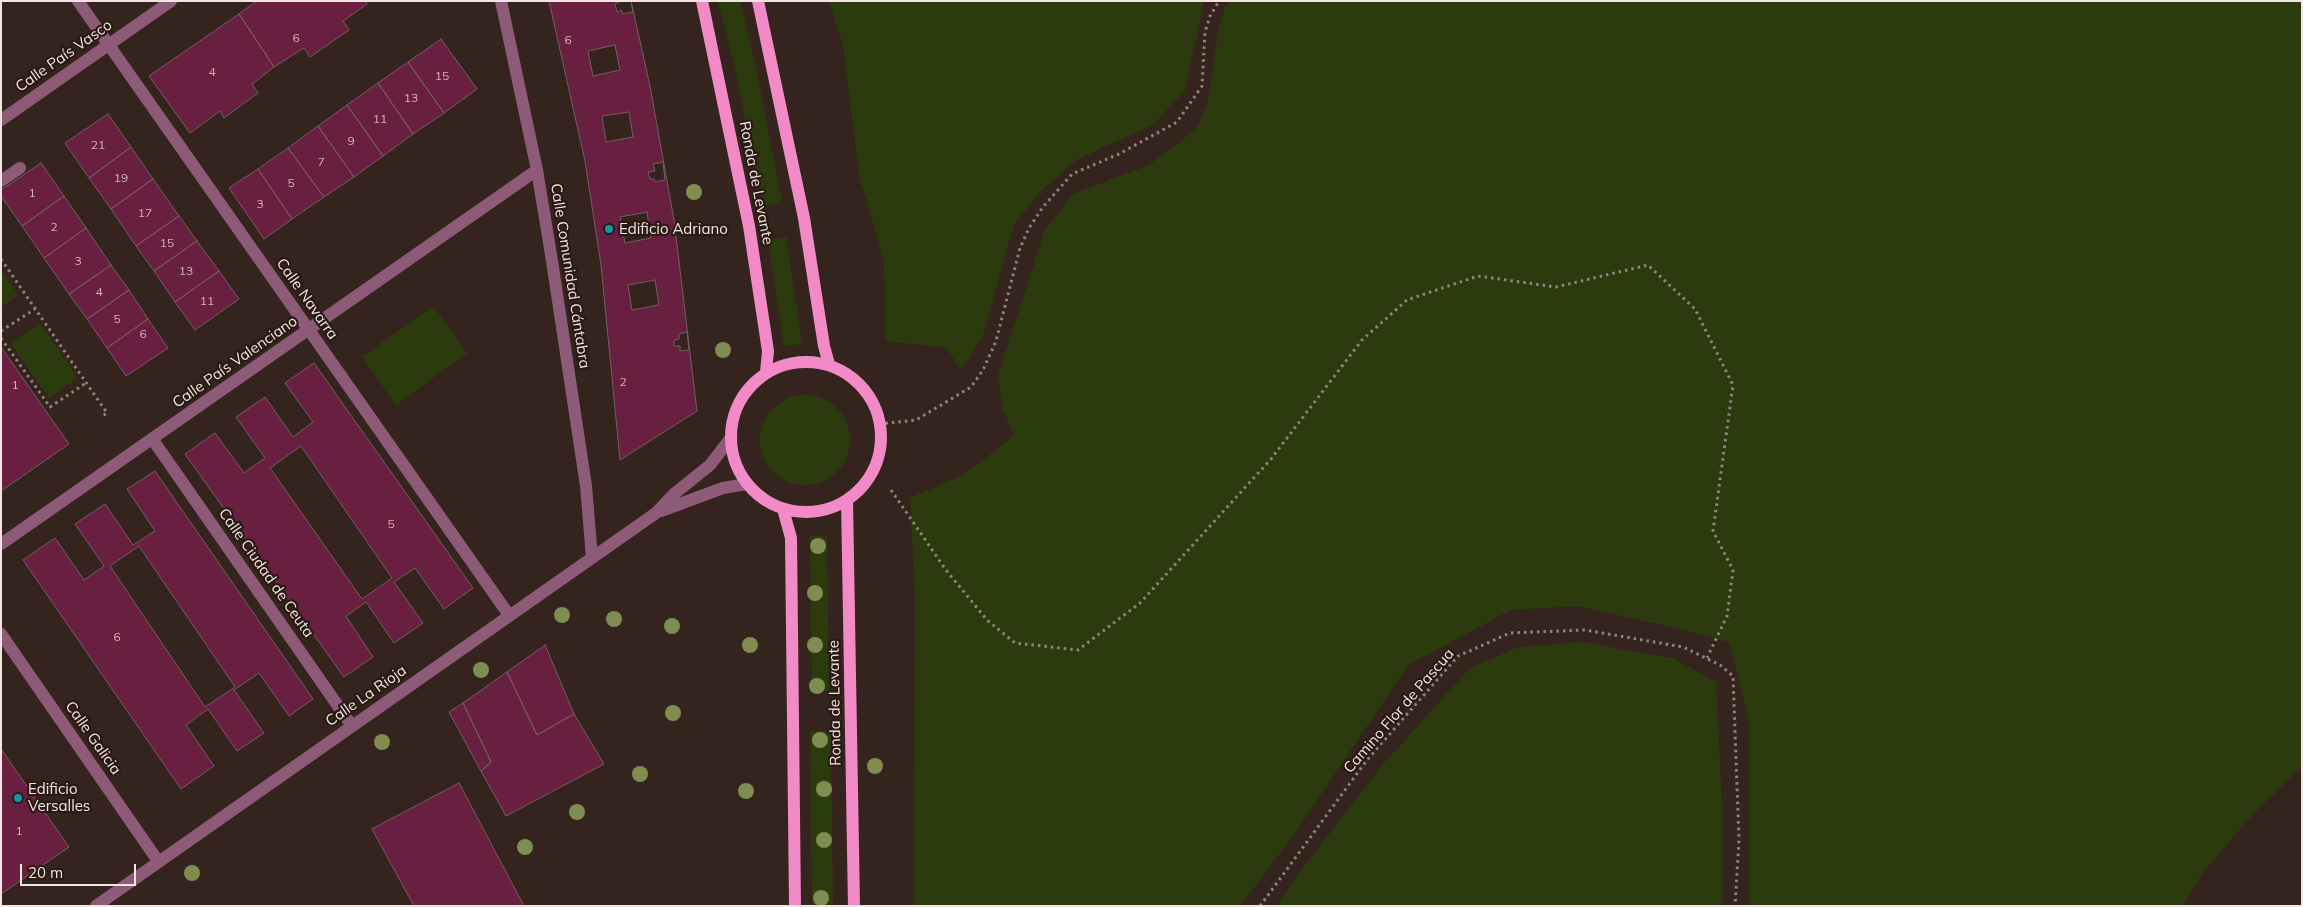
<!DOCTYPE html>
<meta charset="utf-8">
<style>
body{margin:0}
#map{position:relative;width:2303px;height:907px;overflow:hidden;background:#35241e;font-family:Mulish,sans-serif}
canvas{display:block}
.frame{position:absolute;inset:0;border:2px solid #f2e5e1;pointer-events:none}
.scale{position:absolute;left:20px;top:864px;width:116px;height:22px;box-sizing:border-box;border:2px solid #f2e5e1;border-top:0;padding-left:6px;font-size:15px;line-height:18px;white-space:nowrap;color:#f2e5e1;-webkit-text-stroke:4px #2b1a14;paint-order:stroke}
</style>
<div id="map">
<canvas width="2303" height="907"></canvas>
<div class="frame"></div>
<div class="scale">20 m</div>
</div>
<script>
const ctx = document.querySelector('canvas').getContext('2d');
ctx.lineJoin = 'round';
function fillPath(path, color) {
  ctx.fillStyle = color;
  ctx.fill(path, 'evenodd');
}
function toPath(rows) {
  const path = new Path2D();
  for (const r of rows) {
    if (r.length === 3) {
      path.moveTo(r[0] + r[2], r[1]);
      path.arc(r[0], r[1], r[2], 0, 2 * Math.PI);
      continue;
    }
    path.moveTo(r[0], r[1]);
    for (let i = 2; i < r.length; i += 2) path.lineTo(r[i], r[i + 1]);
  }
  return path;
}
function strokePath(path, color, width, dash) {
  ctx.strokeStyle = color;
  ctx.lineWidth = width;
  ctx.lineCap = dash ? 'butt' : 'round';
  ctx.setLineDash(dash || []);
  ctx.stroke(path);
}
function write(font, color, halo, rows, align = 'center') {
  ctx.font = font + ' Mulish,sans-serif';
  ctx.lineWidth = 4.5;
  ctx.setLineDash([]);
  ctx.textBaseline = 'middle';
  ctx.strokeStyle = halo;
  ctx.fillStyle = color;
  for (const [text, x, y, turn = 0] of rows) {
    ctx.save();
    ctx.translate(x, y);
    ctx.rotate((+turn || 0) * Math.PI / 180);
    ctx.textAlign = isNaN(turn) ? turn : align;
    if (halo) ctx.strokeText(text, 0, 0);
    ctx.fillText(text, 0, 0);
    ctx.restore();
  }
}
const green = toPath([
 [718,1,740,1,755,63,782,203,763,206,735,69],
 [829,1,1204,1,1185,91,1154,124,1078,159,1042,190,1014,224,983,335,968,361,960,369,947,348,886,341,884,261,859,175,843,45],
 [1230,1,2302,1,2302,766,2253,814,2201,875,2183,906,1749,906,1750,725,1730,643,1685,630,1577,606,1511,610,1408,665,1293,836,1240,906,914,906,915,599,910,498,956,478,978,464,1014,436,1002,406,998,376,1045,230,1073,194,1149,165,1197,128,1208,101,1218,33,1225,7],
 [786,237,802,344,784,346,768,240],
 [1,270,18,295,1,307],
 [433,306,467,353,396,405,362,357],
 [40,323,78,378,49,398,11,344],
 [805,440,45],
 [810,536,827,536,829,691,812,691],
 [1582,642,1672,658,1716,682,1723,828,1722,906,1277,906,1308,861,1385,762,1469,669,1518,647],
 [810,731,831,731,833,906,812,906]
]);
const building = toPath([
 [257,1,366,1,367,4,343,21,349,30,310,57,304,48,274,67,239,14,257,1],
 [549,1,621,1,615,4,617,12,622,10,622,14,633,12,631,1,650,86,674,220,697,411,620,460,601,265,585,161,549,1],
 [615,45,620,70,593,76,588,51,615,45],
 [629,112,633,137,606,142,602,116,629,112],
 [663,162,665,180,655,182,654,179,650,179,648,172,655,171,653,164,663,162],
 [647,212,651,238,625,243,620,217,647,212],
 [655,280,659,305,632,310,628,285,655,280],
 [687,332,689,350,680,351,680,346,674,346,674,340,679,339,679,334,687,332],
 [239,14,274,67,252,84,258,93,224,118,220,111,190,133,149,76,239,14],
 [441,39,477,89,444,113,408,62,441,39],
 [408,62,444,113,413,134,378,83,408,62],
 [378,83,413,134,383,156,347,105,378,83],
 [347,105,383,156,354,177,318,126,347,105],
 [108,114,131,147,89,178,65,143,108,114],
 [318,126,354,177,324,197,288,148,318,126],
 [131,147,153,179,111,209,89,178,131,147],
 [288,148,324,197,292,219,258,169,288,148],
 [41,163,64,196,22,226,1,196,1,190,41,163],
 [258,169,292,219,264,239,229,188,258,169],
 [153,179,179,216,136,246,111,209,153,179],
 [64,196,86,228,44,258,22,226,64,196],
 [179,216,197,241,154,271,136,246,179,216],
 [86,228,111,265,69,294,44,258,86,228],
 [197,241,219,271,175,302,154,271,197,241],
 [111,265,129,290,87,319,69,294,111,265],
 [219,271,239,299,195,330,175,302,219,271],
 [129,290,148,319,107,348,87,319,129,290],
 [148,319,168,348,126,376,107,348,148,319],
 [1,347,69,444,1,491,1,347],
 [314,363,473,588,444,609,415,568,394,582,423,623,394,643,366,602,346,616,373,657,344,677,185,454,215,433,244,473,265,458,236,417,265,397,293,437,313,422,285,383,314,363],
 [301,446,392,578,362,599,270,468,301,446],
 [155,471,313,699,289,716,259,673,234,690,264,733,237,751,208,709,186,725,214,766,181,789,23,560,55,538,84,580,104,566,75,524,105,504,133,545,155,531,127,489,155,471],
 [139,546,235,687,205,707,110,566,139,546],
 [545,645,574,714,537,735,507,672,545,645],
 [507,672,537,735,574,714,604,764,506,816,481,771,491,762,463,703,507,672],
 [463,703,491,762,481,771,449,712,463,703],
 [1,749,69,847,1,894,1,749],
 [459,783,524,906,414,906,372,829,459,783]
]);
const path = toPath([
 [1,259,107,413,101,417],
 [1,331,35,309],
 [1,338,50,407,86,383],
 [879,424,916,420,971,387,983,370,996,341,1020,248,1029,228,1043,207,1072,174,1119,154,1177,122,1202,86,1205,32,1210,16,1219,1],
 [891,490,946,570,987,620,1015,643,1078,650,1140,603,1271,459,1362,340,1407,300,1478,276,1556,287,1648,265,1695,309,1733,385,1713,531,1733,570,1727,616,1707,658],
 [1260,906,1367,760,1458,656,1510,633,1585,630,1683,647,1720,665,1733,676,1739,840,1735,906]
]);
const minor = toPath([
 [78,1,509,615],
 [501,1,537,170,552,261,586,486,592,558],
 [1,120,171,1],
 [1,181,20,168],
 [153,440,352,726],
 [661,511,723,488,747,484],
 [1,544,537,170],
 [1,634,158,861],
 [96,906,656,513,674,494,710,465,730,439]
]);
const major = toPath([
 [702,1,749,226,768,351,766,372],
 [758,1,804,218,824,346,829,364],
 [806,437,75],
 [847,500,854,906],
 [783,509,791,538,795,906]
]);
const trees = [
 [694,192],
 [723,350],
 [818,546],
 [815,593],
 [562,615],
 [614,619],
 [672,626],
 [750,645],
 [815,645],
 [481,670],
 [817,686],
 [673,713],
 [820,740],
 [382,742],
 [875,766],
 [640,774],
 [824,789],
 [746,791],
 [577,812],
 [824,840],
 [525,847],
 [192,873],
 [821,898]
];
const markers = [
 [609,229,5,"#0f9aa8"],
 [18,798,5,"#0f9aa8"]
];
const numberNames = [
 ["6",296,38],
 ["6",568,40],
 ["4",212,72],
 ["15",442,76],
 ["13",411,98],
 ["11",380,119],
 ["9",351,141],
 ["21",98,145],
 ["7",321,162],
 ["19",121,178],
 ["5",291,183],
 ["1",32,193],
 ["3",260,204],
 ["17",145,213],
 ["2",54,227],
 ["15",167,243],
 ["3",78,261],
 ["13",186,271],
 ["4",99,292],
 ["11",207,301],
 ["5",117,319],
 ["6",143,334],
 ["2",623,382],
 ["1",15,385],
 ["5",391,524],
 ["6",117,637],
 ["1",19,831]
];
const streetNames = [
 ["Calle País Vasco",64,56,-35],
 ["Ronda de Levante",756,183,79],
 ["Calle Comunidad Cántabra",570,276,81],
 ["Calle Navarra",307,299,55],
 ["Calle País Valenciano",235,362,-35],
 ["Calle Ciudad de Ceuta",266,573,55],
 ["Calle La Rioja",366,696,-35],
 ["Ronda de Levante",835,703,-91],
 ["Camino Flor de Pascua",1399,711,-49],
 ["Calle Galicia",93,738,55]
];
const poiNames = [
 ["Edificio Adriano",619,229],
 ["Edificio",28,789],
 ["Versalles",28,806]
];
fillPath(green, '#2c3b0e');
fillPath(building, '#691f3f');
strokePath(building, '#735e65', 1);
strokePath(path, '#92837e', 3, [2.5, 4]);
strokePath(minor, '#8d5b77', 12);
strokePath(major, '#f28ac7', 12);
ctx.fillStyle = '#7f8d50';
for (const [x, y] of trees) {
  ctx.beginPath();
  ctx.arc(x, y, 8, 0, 2 * Math.PI);
  ctx.fill();
}
for (const [x, y, r, color] of markers) {
  const dot = new Path2D();
  dot.arc(x, y, r, 0, 2 * Math.PI);
  ctx.fillStyle = color;
  ctx.fill(dot);
  strokePath(dot, '#2b1a14', 2);
}
write('12px', '#d0b4b8', null, numberNames);
write('15px', '#f2e5e1', '#2b1a14', streetNames);
write('15px', '#f2e5e1', '#2b1a14', poiNames, 'left');
</script>
